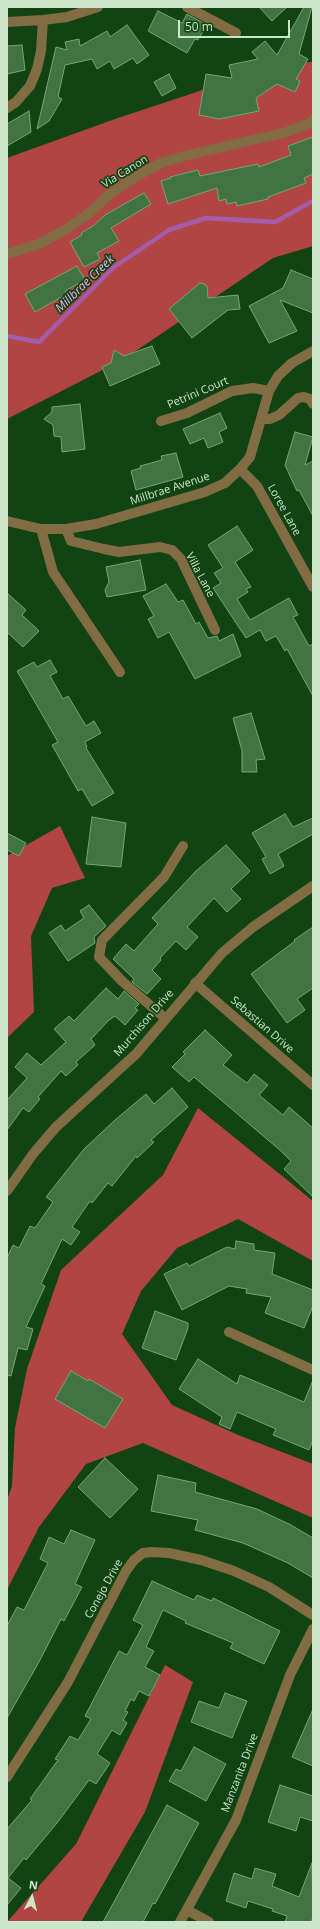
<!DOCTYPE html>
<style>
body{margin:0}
#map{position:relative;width:320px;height:1929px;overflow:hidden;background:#114313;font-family:"Open Sans",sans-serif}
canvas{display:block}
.frame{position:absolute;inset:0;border:8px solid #cce6ca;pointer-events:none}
.north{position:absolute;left:12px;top:1877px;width:40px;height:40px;-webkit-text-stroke:3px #114313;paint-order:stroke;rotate:7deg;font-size:11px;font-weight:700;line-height:16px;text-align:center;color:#cce6ca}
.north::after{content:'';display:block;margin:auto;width:14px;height:18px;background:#cce6ca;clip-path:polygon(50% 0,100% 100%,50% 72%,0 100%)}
.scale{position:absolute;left:178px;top:20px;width:112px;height:18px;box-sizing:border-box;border:2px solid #cce6ca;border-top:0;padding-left:5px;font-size:12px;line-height:14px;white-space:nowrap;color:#cce6ca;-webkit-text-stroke:3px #114313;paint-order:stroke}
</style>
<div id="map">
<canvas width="320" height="1929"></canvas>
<div class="frame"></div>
<div class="north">N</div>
<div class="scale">50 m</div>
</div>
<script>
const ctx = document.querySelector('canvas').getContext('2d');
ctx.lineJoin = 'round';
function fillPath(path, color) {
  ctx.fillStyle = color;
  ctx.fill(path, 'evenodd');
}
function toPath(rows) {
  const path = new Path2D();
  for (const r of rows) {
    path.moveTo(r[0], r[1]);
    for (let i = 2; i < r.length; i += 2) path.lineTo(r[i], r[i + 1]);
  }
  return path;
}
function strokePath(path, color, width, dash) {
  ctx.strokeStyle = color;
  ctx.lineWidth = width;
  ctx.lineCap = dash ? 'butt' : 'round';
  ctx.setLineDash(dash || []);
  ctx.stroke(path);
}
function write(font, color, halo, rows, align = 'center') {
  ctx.font = font + ' "Open Sans",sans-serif';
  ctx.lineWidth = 3.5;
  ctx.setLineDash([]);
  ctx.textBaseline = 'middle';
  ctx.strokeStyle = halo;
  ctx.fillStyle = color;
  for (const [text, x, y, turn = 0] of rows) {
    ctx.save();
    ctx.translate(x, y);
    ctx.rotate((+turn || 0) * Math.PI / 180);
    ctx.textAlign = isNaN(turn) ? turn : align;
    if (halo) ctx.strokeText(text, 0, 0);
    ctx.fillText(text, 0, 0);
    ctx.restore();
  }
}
const forest = toPath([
 [313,62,313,246,273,258,124,359,7,419,7,158,115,119,284,63],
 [60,826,85,878,52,888,31,936,34,1012,7,1038,7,856],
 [198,1108,313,1201,313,1261,238,1219,177,1248,141,1291,122,1334,172,1405,238,1435,313,1464,313,1518,143,1443,86,1464,39,1527,7,1590,7,1500,12,1486,15,1428,27,1369,61,1270,163,1175],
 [165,1665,193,1682,145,1812,81,1922,7,1922,76,1844]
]);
const stream = toPath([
 [7,336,39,342,114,267,169,230,206,218,275,222,313,201]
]);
const building = toPath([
 [259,7,287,7,272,21,259,7],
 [304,7,312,7,299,54,308,59,296,79,300,81,295,92,277,84,256,98,259,111,219,119,199,115,206,74,232,78,229,65,258,59,252,52,265,41,277,55,304,7],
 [158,11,182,23,187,14,207,25,198,40,195,39,187,53,148,31,158,11],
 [127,25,149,55,137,64,133,58,114,69,110,61,97,69,92,59,65,65,58,97,62,99,49,121,37,129,56,47,67,50,65,42,79,39,80,46,107,31,110,37,127,25],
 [22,45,25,70,7,74,7,46,22,45],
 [169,74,176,88,162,96,154,82,169,74],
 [29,111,31,132,7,146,7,124,29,111],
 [313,137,313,174,304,178,306,183,268,197,268,199,237,206,236,202,227,204,226,199,219,201,217,188,168,204,161,181,171,178,170,177,198,170,200,176,258,164,259,167,291,155,288,146,313,137],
 [144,193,151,204,111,228,119,241,97,253,100,259,84,267,70,242,82,235,81,233,93,226,105,215,144,193],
 [77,266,85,280,65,291,67,294,35,312,25,294,77,266],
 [291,270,313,279,313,313,280,300,297,331,269,343,249,306,283,288,291,270],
 [200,283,205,284,207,287,208,298,238,295,240,309,228,310,192,338,169,309,200,283],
 [152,346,160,364,110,386,102,367,111,363,114,350,124,356,152,346],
 [80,404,85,449,62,452,61,437,54,436,53,425,44,419,52,412,52,407,80,404],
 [220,413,227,428,219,432,223,442,208,448,204,438,190,444,183,429,220,413],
 [295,432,313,437,305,465,313,461,313,516,299,490,297,491,285,465,295,432],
 [176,453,183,477,136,490,131,471,141,468,140,466,162,460,161,456,176,453],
 [237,526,253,550,235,562,251,587,246,589,248,592,237,599,250,620,289,598,298,615,293,617,309,646,313,644,313,696,287,649,285,651,276,636,266,641,260,630,246,638,213,588,221,583,214,573,223,568,208,545,237,526],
 [140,560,146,590,107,597,105,590,109,582,106,567,140,560],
 [166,584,178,602,183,600,196,624,199,622,208,638,217,636,219,641,233,634,241,656,195,679,169,632,158,638,148,619,154,616,143,596,166,584],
 [7,593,26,610,22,615,39,631,23,647,7,632,7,593],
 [50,660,57,672,50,676,63,699,68,696,86,726,94,721,101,733,85,742,87,747,86,748,114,793,92,806,82,789,78,791,52,745,58,742,17,671,34,662,37,667,50,660],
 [251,713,265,759,256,760,257,772,242,772,242,751,233,718,251,713],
 [285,814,293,827,313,818,313,834,278,854,284,866,270,874,262,859,266,857,252,833,285,814],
 [92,817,126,823,121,867,86,864,92,817],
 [7,833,26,843,19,856,7,850,7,833],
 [226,845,250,871,231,889,241,899,227,912,214,898,187,927,198,937,186,950,176,941,160,958,161,960,152,970,161,979,147,994,132,982,134,979,113,959,126,944,134,951,158,924,152,918,196,871,226,845],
 [89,905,106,926,94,937,95,943,68,961,49,933,61,925,65,931,84,918,80,911,89,905],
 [313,927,313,988,297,999,305,1010,287,1023,251,974,295,941,294,940,313,927],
 [106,988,118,999,124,991,139,1004,135,1008,138,1010,125,1025,115,1016,109,1020,91,1039,95,1045,76,1062,78,1065,66,1076,61,1071,38,1097,40,1099,29,1112,23,1108,7,1130,7,1100,27,1078,15,1067,27,1053,41,1065,66,1042,54,1029,69,1016,74,1021,106,988],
 [205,1030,232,1055,223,1065,247,1083,254,1074,268,1085,259,1095,283,1115,289,1107,313,1128,313,1197,284,1169,291,1161,281,1151,194,1077,189,1082,172,1067,185,1054,183,1052,205,1030],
 [172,1088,188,1107,151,1140,154,1142,137,1158,136,1156,112,1186,108,1183,92,1203,90,1201,72,1227,80,1232,71,1245,62,1239,41,1284,45,1286,26,1327,33,1329,27,1350,18,1348,11,1376,7,1375,7,1258,13,1245,19,1248,30,1226,35,1228,53,1202,46,1197,84,1149,115,1120,146,1094,154,1104,172,1088],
 [236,1241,254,1244,254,1250,275,1253,272,1274,313,1290,313,1306,304,1328,265,1313,271,1297,246,1293,247,1289,229,1286,182,1310,164,1274,187,1263,189,1266,227,1247,235,1249,236,1241],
 [155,1311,188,1323,188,1328,176,1360,142,1348,155,1311],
 [198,1359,237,1384,240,1375,304,1402,313,1380,313,1440,309,1450,273,1435,276,1429,237,1412,230,1429,219,1424,222,1417,179,1389,198,1359],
 [71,1371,88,1381,89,1379,123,1399,105,1428,55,1399,71,1371],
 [105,1458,138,1489,110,1518,78,1487,105,1458],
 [158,1475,196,1483,195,1492,257,1509,291,1525,313,1538,313,1578,288,1563,243,1543,195,1530,198,1520,151,1511,158,1475],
 [71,1530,95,1540,75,1584,82,1587,64,1621,61,1619,39,1662,7,1718,7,1626,17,1607,24,1610,48,1563,40,1559,49,1537,64,1544,71,1530],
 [152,1581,194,1600,197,1595,212,1601,213,1598,280,1631,264,1664,230,1648,233,1643,185,1623,186,1621,163,1610,146,1647,154,1651,145,1667,160,1675,149,1696,139,1691,134,1701,131,1699,125,1711,128,1712,123,1720,127,1723,120,1735,112,1730,97,1754,110,1763,96,1784,89,1780,57,1823,26,1860,24,1858,8,1878,21,1888,7,1905,7,1829,32,1800,30,1799,58,1760,55,1759,70,1736,78,1740,91,1719,85,1716,119,1651,127,1655,143,1625,133,1620,152,1581],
 [225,1693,247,1701,232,1738,191,1722,199,1701,219,1708,225,1693],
 [313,1709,313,1766,292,1757,313,1709],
 [194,1747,226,1764,206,1801,169,1781,176,1769,181,1771,194,1747],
 [280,1785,313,1796,313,1821,300,1817,296,1831,268,1822,280,1785],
 [167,1805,199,1823,155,1904,153,1903,143,1922,103,1922,167,1805],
 [312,1863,313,1917,311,1922,285,1922,287,1916,272,1911,273,1909,248,1901,246,1908,226,1901,234,1873,252,1879,255,1868,276,1874,272,1886,299,1897,312,1863]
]);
const minor = toPath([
 [187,7,236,33],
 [7,22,43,20,67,17,98,7],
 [7,108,16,102,30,86,37,69,41,51,43,20],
 [7,254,39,244,65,230,88,214,111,193,137,176,161,163,188,155,287,132,308,124,313,120],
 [261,419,270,419,279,415,298,398,304,397,310,399,313,404],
 [161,421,187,413,232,391,253,388,269,391],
 [240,469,257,486,313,587],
 [7,521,41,529,66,529,96,524,205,492,225,483,240,469,250,457,269,391,278,376,292,363,313,351],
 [41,529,53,572,120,672],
 [66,529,71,541,104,549,119,552,160,547,172,550,181,559,215,630],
 [195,983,313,1085],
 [166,1019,123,982,99,957,102,940,164,877,183,846],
 [7,1191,33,1154,56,1127,136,1054,222,953,253,927,313,886],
 [229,1332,313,1370],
 [7,1777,68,1682,126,1571,134,1560,143,1553,152,1552,169,1553,201,1560,234,1571,269,1587,313,1615],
 [187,1910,209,1922],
 [180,1922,236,1820,290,1675,313,1629]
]);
const streetNames = [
 ["Via Canon",125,172,-32],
 ["Petrini Court",198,393,-23],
 ["Millbrae Avenue",170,489,-18],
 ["Loree Lane",284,510,61],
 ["Villa Lane",200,575,62],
 ["Murchison Drive",144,1023,-49],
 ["Sebastian Drive",262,1025,41],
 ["Conejo Drive",104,1589,-61],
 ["Manzanita Drive",240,1773,-69]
];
const waterNames = [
 ["Millbrae Creek",85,284,-44]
];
fillPath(forest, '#b14544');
strokePath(stream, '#a35baa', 4.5);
fillPath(building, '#427342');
strokePath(building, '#74a773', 1);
strokePath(minor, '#816c43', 10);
write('11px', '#cce6ca', '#114313', streetNames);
write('italic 12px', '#f5aafc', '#114313', waterNames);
</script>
